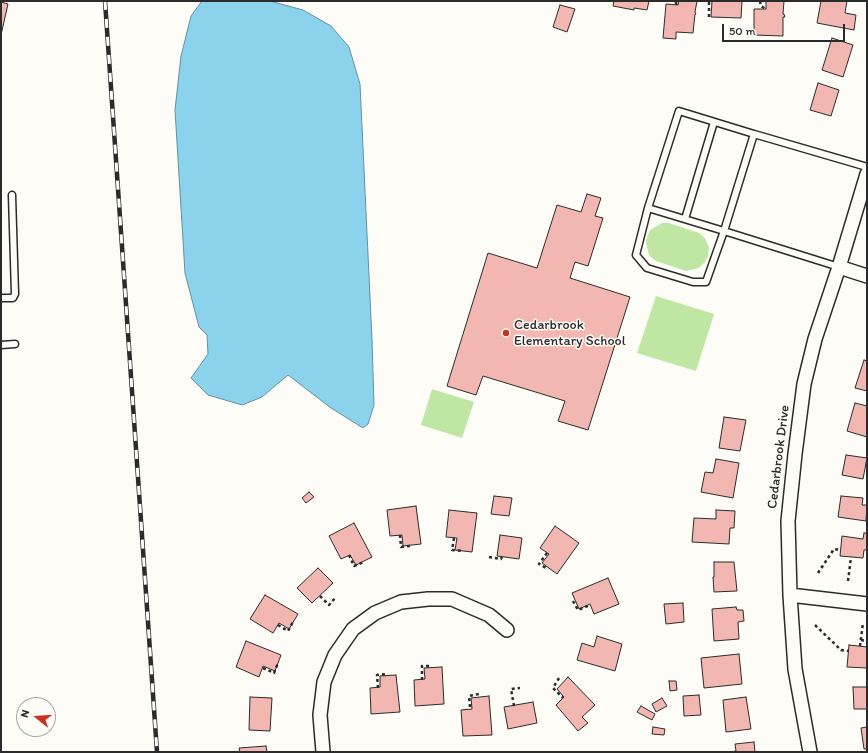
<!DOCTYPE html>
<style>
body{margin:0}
#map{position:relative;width:868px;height:753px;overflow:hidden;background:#fdfcf7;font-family:Itim,sans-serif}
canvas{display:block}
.frame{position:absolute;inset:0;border:2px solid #2b2b2b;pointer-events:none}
.north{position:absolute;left:16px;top:697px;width:40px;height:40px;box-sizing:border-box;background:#fdfcf7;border:1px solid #a9a8a5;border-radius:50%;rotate:287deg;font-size:11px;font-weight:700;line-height:16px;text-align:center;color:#2b2b2b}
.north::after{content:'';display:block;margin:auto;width:14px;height:18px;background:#c8321e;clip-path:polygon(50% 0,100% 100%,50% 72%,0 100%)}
.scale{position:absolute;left:722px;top:24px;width:123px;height:18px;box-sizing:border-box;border:2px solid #2b2b2b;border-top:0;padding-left:5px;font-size:12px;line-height:14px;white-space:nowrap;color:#2b2b2b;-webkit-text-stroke:3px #fdfcf7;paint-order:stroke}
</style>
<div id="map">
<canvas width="868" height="753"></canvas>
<div class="frame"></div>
<div class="north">N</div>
<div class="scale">50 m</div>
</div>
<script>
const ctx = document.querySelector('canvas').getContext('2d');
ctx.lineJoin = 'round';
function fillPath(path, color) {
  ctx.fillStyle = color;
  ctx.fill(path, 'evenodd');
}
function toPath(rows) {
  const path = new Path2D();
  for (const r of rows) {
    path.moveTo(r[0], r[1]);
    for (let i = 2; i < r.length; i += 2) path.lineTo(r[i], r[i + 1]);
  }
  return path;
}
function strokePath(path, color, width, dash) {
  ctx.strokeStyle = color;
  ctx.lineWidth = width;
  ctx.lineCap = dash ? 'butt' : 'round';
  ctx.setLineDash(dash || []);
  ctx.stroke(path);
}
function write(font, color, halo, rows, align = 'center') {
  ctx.font = font + ' Itim,sans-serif';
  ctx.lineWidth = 3;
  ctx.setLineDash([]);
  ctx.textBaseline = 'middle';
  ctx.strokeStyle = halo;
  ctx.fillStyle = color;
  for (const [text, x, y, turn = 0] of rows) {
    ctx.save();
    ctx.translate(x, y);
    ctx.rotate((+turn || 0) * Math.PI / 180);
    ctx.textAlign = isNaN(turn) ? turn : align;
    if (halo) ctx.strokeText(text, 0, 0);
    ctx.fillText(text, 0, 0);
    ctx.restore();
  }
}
const green = toPath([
 [662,223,669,223,699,233,705,238,709,248,708,256,705,262,699,268,686,271,656,261,652,258,649,255,647,247,646,241,648,235,650,230],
 [656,296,714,314,696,371,637,353],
 [432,389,474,402,462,438,421,425]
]);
const water = toPath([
 [202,1,270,1,303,10,331,26,349,47,360,84,372,340,374,405,368,424,363,428,331,408,288,375,262,397,242,405,208,395,191,378,208,354,207,335,199,327,185,273,175,110,181,56,191,16,202,1]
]);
const building = toPath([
 [614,1,649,1,647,10,634,8,634,10,613,6,614,1],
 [679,1,697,1,695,12,696,14,695,14,693,33,676,32,676,39,663,38,666,4,678,5,679,1],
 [712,1,742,1,741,18,711,17,712,1],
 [766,1,784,1,783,14,784,14,785,17,783,17,783,36,754,35,754,9,766,9,766,1],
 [821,1,847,1,845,13,856,15,854,30,817,23,821,1],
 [1,2,8,4,1,35,1,2],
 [560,5,575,9,567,32,553,27,560,5],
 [832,38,853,45,843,77,822,70,832,38],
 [818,83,839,90,831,116,810,110,818,83],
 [587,194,601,198,595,216,603,218,588,266,575,262,570,278,630,297,588,430,558,421,565,401,483,376,476,395,447,386,488,253,537,268,557,205,581,212,587,194],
 [864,360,867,361,867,391,855,388,864,360],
 [855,403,867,406,867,437,847,431,855,403],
 [724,417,746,420,740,451,719,448,724,417],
 [846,455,867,458,863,479,842,475,846,455],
 [716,459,739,463,733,498,701,492,705,472,713,473,716,459],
 [309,492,314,497,306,503,302,498,309,492],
 [494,496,512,498,509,516,491,514,494,496],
 [841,496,863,498,862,505,867,505,866,521,838,517,841,496],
 [416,506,421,544,403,546,402,535,390,536,387,510,416,506],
 [449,510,477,513,472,552,455,550,457,538,446,537,449,510],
 [716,510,735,511,734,528,730,528,729,544,692,542,694,518,716,519,716,510],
 [354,523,372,557,356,565,350,555,341,559,329,536,354,523],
 [555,526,579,543,557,574,542,563,549,554,540,548,555,526],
 [864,533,867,533,867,550,864,550,863,558,840,556,842,536,863,539,864,533],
 [500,535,522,538,519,559,497,556,500,535],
 [714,562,734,562,737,591,714,592,713,577,714,577,714,562],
 [318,568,333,583,312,603,297,588,318,568],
 [608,578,619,604,594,614,590,604,579,609,572,593,608,578],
 [265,595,298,614,289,629,279,623,273,633,250,619,265,595],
 [683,603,684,622,666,624,664,604,683,603],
 [736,607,737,610,743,610,744,621,738,622,739,639,714,641,712,609,736,607],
 [597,636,622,644,615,671,577,660,582,643,594,647,597,636],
 [246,641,281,655,275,671,263,666,259,677,236,667,246,641],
 [849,645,867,647,867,668,847,667,849,645],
 [739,654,742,684,704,688,701,658,739,654],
 [442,667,444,704,415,706,414,680,425,679,424,668,442,667],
 [396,675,400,712,371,714,370,688,380,687,380,676,396,675],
 [568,677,595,705,582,717,588,723,578,731,556,705,564,697,557,689,568,677],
 [669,681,676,681,677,690,670,691,669,681],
 [853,687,867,687,867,709,854,709,853,687],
 [699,695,701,715,684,716,683,696,699,695],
 [489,696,492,735,463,736,461,710,472,709,471,698,489,696],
 [250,697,272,698,270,731,249,730,250,697],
 [746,697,751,729,726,732,723,700,746,697],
 [662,698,667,706,656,712,652,704,662,698],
 [533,702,537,723,508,729,504,707,533,702],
 [641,706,655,714,652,720,637,712,641,706],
 [653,727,665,729,664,735,652,734,653,727],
 [867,727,867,749,864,749,861,728,867,727],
 [754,742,755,752,730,752,736,751,735,744,754,742],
 [266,746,267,752,240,752,239,748,266,746]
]);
const path = toPath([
 [760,1,761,6,766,9],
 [676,5,676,1],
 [709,17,709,1],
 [400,535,401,547,410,546],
 [454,538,452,550,463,551],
 [547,553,539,564,548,569],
 [349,555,354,566,364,562],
 [489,557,501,559,502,557],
 [818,573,834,549,841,550],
 [848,581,851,557],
 [320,596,329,605,336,597],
 [573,601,578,610,590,605],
 [278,625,288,631,293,622],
 [815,625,841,650,848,651],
 [861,640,867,641],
 [860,646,863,623],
 [263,668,274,673,278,663],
 [559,678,553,688,563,698],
 [422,680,422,666,432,666],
 [378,688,377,675,388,674],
 [514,706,511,689,520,688],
 [470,707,469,696,479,694]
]);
const lane = toPath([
 [648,208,679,111,754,134],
 [685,219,714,122],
 [839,267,724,231,648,208,636,255,647,268,693,282,706,282,724,231,754,134,867,167],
 [1,298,13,298,15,294,12,195],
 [1,345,15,344]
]);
const street = toPath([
 [839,267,867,276],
 [790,595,867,604],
 [323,752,320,715,324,682,335,655,353,629,375,613,401,602,428,599,452,599,489,615,507,630],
 [810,752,795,669,790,595,788,521,795,454,804,384,815,339,839,267,867,174]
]);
const rail = toPath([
 [105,1,157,752]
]);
const markers = [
 [506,333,4,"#c8321e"]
];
const poiNames = [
 ["Cedarbrook",514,325],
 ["Elementary School",514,341]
];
const streetNames = [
 ["Cedarbrook Drive",779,457,-83]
];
fillPath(green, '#bfe6a2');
fillPath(water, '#8bd3ed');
strokePath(water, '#65909f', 1);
fillPath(building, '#f2b7b0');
strokePath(building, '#2b2b2b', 1);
strokePath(lane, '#2b2b2b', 9);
strokePath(street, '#2b2b2b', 16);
strokePath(path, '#2b2b2b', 2.5, [3, 3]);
strokePath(lane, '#fdfcf7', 6);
strokePath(street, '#fdfcf7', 13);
strokePath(rail, '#2b2b2b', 4.5);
strokePath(rail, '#fdfcf7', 3, [9]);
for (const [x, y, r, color] of markers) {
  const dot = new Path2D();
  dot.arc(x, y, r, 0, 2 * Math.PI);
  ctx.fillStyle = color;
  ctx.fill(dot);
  strokePath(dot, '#fdfcf7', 1.5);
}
write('14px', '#2b2b2b', '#fdfcf7', poiNames, 'left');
write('14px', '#2b2b2b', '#fdfcf7', streetNames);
</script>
